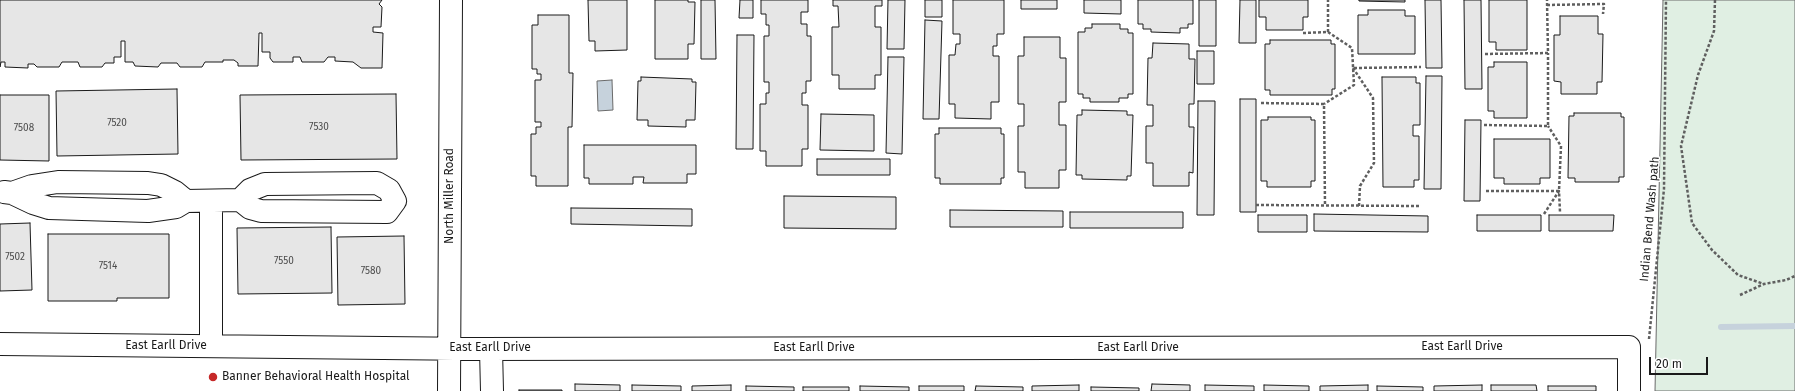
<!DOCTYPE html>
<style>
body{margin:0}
#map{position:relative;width:1795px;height:391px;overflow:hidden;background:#fff;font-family:"Fira Sans",sans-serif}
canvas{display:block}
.scale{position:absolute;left:1649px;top:357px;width:59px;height:18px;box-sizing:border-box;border:2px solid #1a1a1a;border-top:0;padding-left:5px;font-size:12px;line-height:14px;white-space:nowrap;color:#1a1a1a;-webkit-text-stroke:3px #fff;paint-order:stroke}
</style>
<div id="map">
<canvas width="1795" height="391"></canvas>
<div class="scale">20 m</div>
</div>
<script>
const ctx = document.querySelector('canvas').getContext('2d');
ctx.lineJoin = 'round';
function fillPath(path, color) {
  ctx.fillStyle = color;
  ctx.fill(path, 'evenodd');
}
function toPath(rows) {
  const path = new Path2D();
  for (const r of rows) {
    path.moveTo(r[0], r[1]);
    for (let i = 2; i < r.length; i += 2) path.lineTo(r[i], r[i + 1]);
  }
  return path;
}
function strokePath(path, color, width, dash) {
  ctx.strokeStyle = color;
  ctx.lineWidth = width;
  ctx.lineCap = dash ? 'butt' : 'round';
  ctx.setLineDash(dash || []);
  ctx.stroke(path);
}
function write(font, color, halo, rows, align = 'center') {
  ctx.font = font + ' "Fira Sans",sans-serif';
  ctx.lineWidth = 3;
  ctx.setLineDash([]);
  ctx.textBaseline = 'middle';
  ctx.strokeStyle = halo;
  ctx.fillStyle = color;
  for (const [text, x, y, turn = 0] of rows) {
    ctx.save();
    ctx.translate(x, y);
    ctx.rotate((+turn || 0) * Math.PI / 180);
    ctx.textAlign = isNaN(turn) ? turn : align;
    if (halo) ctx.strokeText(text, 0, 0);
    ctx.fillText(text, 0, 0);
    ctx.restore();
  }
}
const green = toPath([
 [1663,0,1795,0,1795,391,1655,391,1663,0]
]);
const water = toPath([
 [612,80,613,110,598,111,597,81,612,80]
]);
const stream = toPath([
 [1721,327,1795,326]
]);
const building = toPath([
 [0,0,382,0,379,4,382,7,381,27,373,27,373,32,383,33,382,68,361,68,353,62,335,61,335,57,328,57,324,62,302,62,300,57,293,57,293,62,273,62,270,58,270,52,262,52,262,33,259,33,258,66,238,66,238,63,234,60,223,60,223,62,205,62,202,67,180,67,177,63,161,63,158,67,135,66,133,62,125,62,125,41,121,41,121,57,114,57,114,63,105,63,102,67,80,67,78,62,62,62,59,67,37,67,34,64,28,64,28,68,5,67,5,62,1,62,0,67,0,0],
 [588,0,627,0,627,50,595,51,595,41,589,41,588,0],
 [655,0,688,0,688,2,695,2,694,44,688,44,688,59,655,59,655,0],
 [701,0,715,0,716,59,701,59,701,0],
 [740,0,753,0,753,18,739,18,740,0],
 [761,0,808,0,808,12,801,12,801,24,807,24,807,36,811,36,811,81,806,81,806,93,802,93,802,105,808,105,808,149,802,149,802,166,766,166,766,151,760,151,760,104,766,104,766,93,769,93,769,82,764,82,764,36,769,36,769,25,766,25,766,14,761,14,761,0],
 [833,0,882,0,882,6,875,6,875,27,881,27,881,75,875,75,875,89,839,89,839,75,832,75,832,27,839,27,838,6,833,6,833,0],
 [888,0,905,0,904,49,887,49,888,0],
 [925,0,942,0,942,17,925,17,925,0],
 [953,0,1004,0,1004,34,997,34,997,46,993,46,993,56,999,56,999,102,991,102,991,119,955,118,955,104,949,104,949,55,955,55,956,44,960,44,960,34,953,34,953,0],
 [1021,0,1057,0,1057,9,1021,9,1021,0],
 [1084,0,1121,0,1121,14,1084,13,1084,0],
 [1138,0,1193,0,1193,24,1188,24,1188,28,1180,28,1180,33,1151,32,1151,29,1143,29,1143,24,1138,24,1138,0],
 [1199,0,1216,0,1216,46,1199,46,1199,0],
 [1240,0,1256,0,1256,43,1239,43,1240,0],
 [1259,0,1308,0,1308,17,1303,17,1303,30,1266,30,1266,17,1259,17,1259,0],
 [1359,0,1405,0,1405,2,1359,1,1359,0],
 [1425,0,1441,0,1442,68,1426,68,1425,0],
 [1464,0,1481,0,1482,89,1465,89,1464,0],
 [1489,0,1527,0,1527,50,1496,50,1496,42,1489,42,1489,0],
 [1368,10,1405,10,1405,16,1415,16,1415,54,1358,54,1358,15,1368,15,1368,10],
 [538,15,569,15,569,73,573,73,572,127,568,127,568,186,536,186,536,176,531,176,531,134,536,134,536,127,541,127,541,122,535,122,535,80,541,80,541,74,537,74,537,69,532,69,532,25,538,25,538,15],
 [1560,16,1598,16,1598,34,1603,34,1602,82,1597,82,1597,94,1561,94,1561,82,1554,81,1554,35,1560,35,1560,16],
 [925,20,942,21,939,119,923,119,925,20],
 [1092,24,1120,24,1120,29,1128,29,1128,33,1133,33,1133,94,1128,94,1128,98,1119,98,1119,102,1090,102,1090,98,1083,98,1083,94,1078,94,1078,32,1085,32,1085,28,1092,28,1092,24],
 [737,35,754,35,753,149,736,149,737,35],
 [1024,37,1060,37,1060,58,1066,58,1066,102,1059,102,1059,125,1066,125,1066,170,1059,170,1059,188,1025,188,1025,172,1018,172,1018,126,1024,126,1024,104,1018,104,1018,56,1024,56,1024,37],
 [1270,40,1331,40,1331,44,1335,44,1335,89,1332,89,1332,95,1270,95,1270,90,1265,90,1265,44,1270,44,1270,40],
 [1153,43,1189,44,1189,59,1195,59,1194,104,1189,104,1189,127,1194,127,1193,173,1189,172,1189,186,1153,186,1153,163,1146,163,1146,126,1153,126,1153,105,1147,105,1148,58,1152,58,1153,43],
 [1197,51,1214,51,1214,84,1197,84,1197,51],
 [888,57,904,57,902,154,886,153,888,57],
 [1494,62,1527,62,1527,118,1494,118,1494,111,1488,111,1488,67,1494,67,1494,62],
 [1426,76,1442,76,1441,189,1424,189,1426,76],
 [641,77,692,79,692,82,696,82,695,120,686,120,686,127,648,126,648,120,637,120,638,81,641,81,641,77],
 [1382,77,1416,77,1416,83,1420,83,1420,125,1413,125,1413,136,1419,136,1419,180,1414,180,1414,187,1383,187,1382,77],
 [177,89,178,154,57,156,56,91,177,89],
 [396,94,397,159,241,160,240,95,396,94],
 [0,95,49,95,49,161,0,160,0,95],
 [1240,99,1256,99,1256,212,1240,212,1240,99],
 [1198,101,1215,101,1214,215,1197,215,1198,101],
 [1082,110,1127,111,1127,115,1133,115,1131,176,1127,176,1127,180,1082,179,1082,175,1076,175,1077,115,1082,115,1082,110],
 [1574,113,1621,113,1621,117,1624,117,1624,177,1619,177,1619,182,1575,182,1575,178,1568,178,1569,116,1574,116,1574,113],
 [821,114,874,115,874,151,820,150,821,114],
 [1268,117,1311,117,1311,120,1315,120,1315,181,1311,181,1311,187,1267,187,1267,181,1261,181,1261,120,1268,120,1268,117],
 [1465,120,1481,120,1480,201,1464,201,1465,120],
 [939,128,1001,128,1001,134,1004,134,1004,178,1001,178,1001,184,940,184,940,178,935,178,935,134,939,134,939,128],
 [1494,139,1550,139,1550,178,1540,178,1540,184,1504,184,1504,178,1494,178,1494,139],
 [584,145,696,145,696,174,687,174,687,183,643,183,644,177,633,177,633,184,589,184,589,178,584,178,584,145],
 [817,159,890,159,890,175,817,175,817,159],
 [784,196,896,197,896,229,784,228,784,196],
 [571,208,692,209,692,226,571,224,571,208],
 [950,210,1063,211,1063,227,950,227,950,210],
 [1070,212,1183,212,1183,228,1070,228,1070,212],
 [1314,214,1428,216,1428,232,1314,231,1314,214],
 [1258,215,1307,215,1307,232,1258,232,1258,215],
 [1477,215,1541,215,1541,231,1477,231,1477,215],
 [1549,215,1614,215,1613,231,1549,231,1549,215],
 [30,223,32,290,0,291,0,224,30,223],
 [331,227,332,293,238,294,237,228,331,227],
 [48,234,169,234,169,298,117,298,117,301,48,301,48,234],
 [404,236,405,304,338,305,337,237,404,236],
 [575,384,620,385,620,391,575,391,575,384],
 [1152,384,1190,385,1190,391,1151,391,1152,384],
 [632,385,681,386,681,391,632,391,632,385],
 [731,385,731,391,692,391,692,386,731,385],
 [1079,385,1079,391,1032,391,1032,386,1079,385],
 [1205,385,1254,386,1254,391,1205,391,1205,385],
 [1264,385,1309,386,1309,391,1264,391,1264,385],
 [1368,385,1368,391,1320,391,1320,386,1368,385],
 [1482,385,1482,391,1434,391,1434,386,1482,385],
 [1491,385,1536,385,1537,391,1491,391,1491,385],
 [746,386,794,387,794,391,746,391,746,386],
 [860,386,909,387,909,391,860,391,860,386],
 [919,386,964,386,964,391,919,391,919,386],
 [976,386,1023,387,1023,391,975,391,976,386],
 [1377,386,1423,387,1423,391,1377,391,1377,386],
 [1548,386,1596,386,1596,391,1548,391,1548,386],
 [803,387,849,387,849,391,803,391,803,387],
 [1091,387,1139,388,1139,391,1091,391,1091,387],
 [519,390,562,390,562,391,519,391,519,390]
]);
const path = toPath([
 [1715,0,1714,31,1698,75,1681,146,1692,223,1712,250,1738,275,1764,284],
 [1547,5,1604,4,1603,14],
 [1328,32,1328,0],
 [1303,33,1328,32,1352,48,1354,85,1324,104],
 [1485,54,1548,53,1547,0],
 [1353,68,1373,98,1374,163,1360,186,1359,206],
 [1354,68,1421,67],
 [1261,103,1324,104,1325,205],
 [1484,125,1548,126,1548,53],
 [1486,191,1559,191,1561,146,1548,126],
 [1256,205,1421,206],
 [1544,214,1559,191,1560,212],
 [1740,295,1764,284,1786,280,1795,276],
 [1649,339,1664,189,1666,0]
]);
const minor = toPath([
 [4,192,12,193,32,186,58,182,148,183,161,185,175,192,186,201],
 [12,193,33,203,49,208,148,211,176,207,186,201,240,200,250,208,261,211,387,212,395,201,389,190,377,183,265,184,250,190,240,200],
 [211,201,211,346],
 [0,344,479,349,1629,347,1629,391],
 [491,349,492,391],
 [449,391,451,0]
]);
const markers = [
 [213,377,5,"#c62828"]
];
const numberNames = [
 ["7520",117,123],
 ["7530",319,127],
 ["7508",24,128],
 ["7502",15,257],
 ["7550",284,261],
 ["7514",108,266],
 ["7580",371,271]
];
const streetNames = [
 ["North Miller Road",450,196,-90],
 ["Indian Bend Wash path",1650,219,-85],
 ["East Earll Drive",166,346],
 ["East Earll Drive",1462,347],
 ["East Earll Drive",490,348],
 ["East Earll Drive",814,348],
 ["East Earll Drive",1138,348]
];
const poiNames = [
 ["Banner Behavioral Health Hospital",222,377]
];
fillPath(green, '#e0efe3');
strokePath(green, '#6a6a6a', 1);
fillPath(water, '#c6d2dc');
strokePath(water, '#6a6a6a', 1);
strokePath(stream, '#c6d2dc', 6);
fillPath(building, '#e6e6e6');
strokePath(building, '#1a1a1a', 1);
strokePath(minor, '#1a1a1a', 24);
strokePath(path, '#5f5f5f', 2.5, [3, 2]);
strokePath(minor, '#fff', 22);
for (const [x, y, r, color] of markers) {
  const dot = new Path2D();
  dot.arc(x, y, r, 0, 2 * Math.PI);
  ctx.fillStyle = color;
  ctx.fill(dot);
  strokePath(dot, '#fff', 1.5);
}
write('10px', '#4d4d4d', null, numberNames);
write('12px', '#1a1a1a', '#fff', streetNames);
write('12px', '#1a1a1a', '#fff', poiNames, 'left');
</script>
